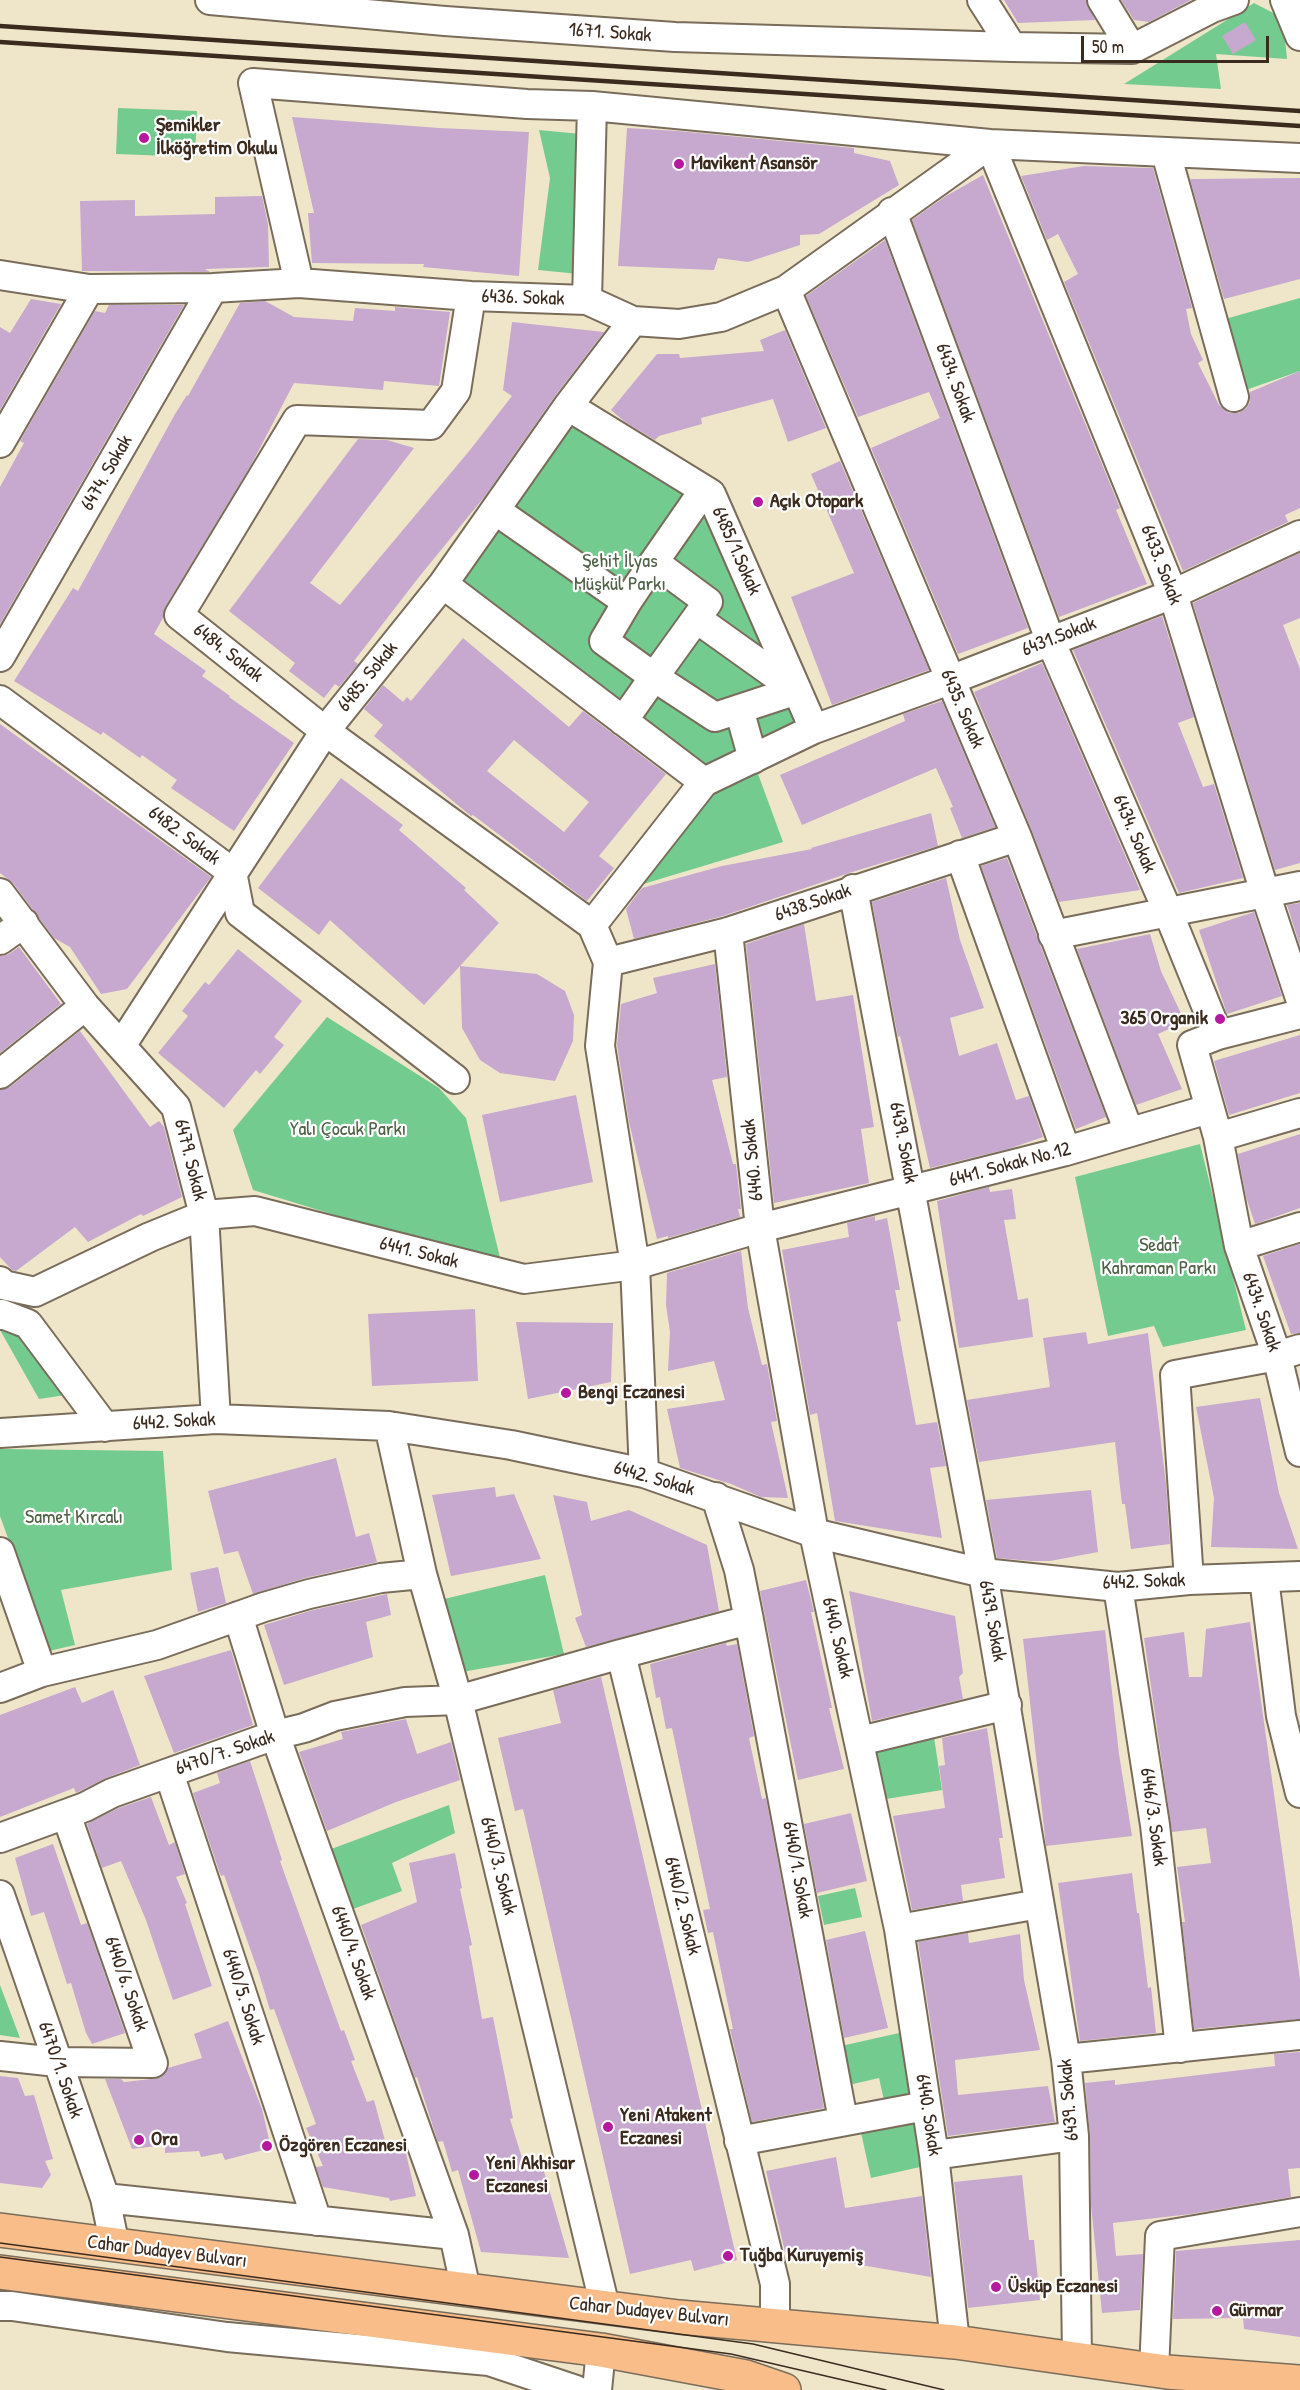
<!DOCTYPE html>
<meta charset="utf-8">
<style>
body{margin:0}
#map{position:relative;width:1300px;height:2390px;overflow:hidden;background:#efe6ca;font-family:"Patrick Hand",sans-serif}
canvas{display:block}
.scale{position:absolute;left:1081px;top:36px;width:188px;height:27px;box-sizing:border-box;border:3px solid #3b2a1e;border-top:0;padding-left:8px;font-size:18px;line-height:21px;white-space:nowrap;color:#3b2a1e;-webkit-text-stroke:4px #fff;paint-order:stroke}
</style>
<div id="map">
<canvas width="1300" height="2390"></canvas>
<div class="scale">50 m</div>
</div>
<script>
const ctx = document.querySelector('canvas').getContext('2d');
ctx.lineJoin = 'round';
function fillPath(path, color) {
  ctx.fillStyle = color;
  ctx.fill(path, 'evenodd');
}
function toPath(rows) {
  const path = new Path2D();
  for (const r of rows) {
    path.moveTo(r[0], r[1]);
    for (let i = 2; i < r.length; i += 2) path.lineTo(r[i], r[i + 1]);
  }
  return path;
}
function strokePath(path, color, width, dash) {
  ctx.strokeStyle = color;
  ctx.lineWidth = width;
  ctx.lineCap = dash ? 'butt' : 'round';
  ctx.setLineDash(dash || []);
  ctx.stroke(path);
}
function write(font, color, halo, rows, align = 'center') {
  ctx.font = font + ' "Patrick Hand",sans-serif';
  ctx.lineWidth = 4.5;
  ctx.setLineDash([]);
  ctx.textBaseline = 'middle';
  ctx.strokeStyle = halo;
  ctx.fillStyle = color;
  for (const [text, x, y, turn = 0] of rows) {
    ctx.save();
    ctx.translate(x, y);
    ctx.rotate((+turn || 0) * Math.PI / 180);
    ctx.textAlign = isNaN(turn) ? turn : align;
    if (halo) ctx.strokeText(text, 0, 0);
    ctx.fillText(text, 0, 0);
    ctx.restore();
  }
}
const green = toPath([
 [1254,3,1283,18,1287,59,1216,54,1221,89,1124,84],
 [118,108,197,111,195,157,116,154],
 [539,130,581,134,579,274,538,270,550,178],
 [1300,298,1300,371,1240,392,1218,321],
 [568,406,711,494,814,729,704,782,443,584],
 [754,763,783,842,630,888,708,786],
 [327,1017,439,1088,466,1118,502,1266,253,1190,233,1130],
 [1200,1144,1246,1330,1163,1347,1154,1326,1108,1336,1075,1177],
 [0,1323,22,1329,66,1395,39,1399,0,1330],
 [0,1449,163,1451,172,1570,61,1590,75,1645,49,1651,0,1516],
 [545,1575,564,1654,462,1672,444,1599],
 [934,1737,942,1790,880,1800,872,1747],
 [449,1805,455,1833,392,1863,402,1891,345,1912,326,1851],
 [855,1888,862,1917,824,1925,818,1896],
 [0,1985,20,2038,0,2035],
 [908,2031,923,2101,886,2109,879,2078,849,2085,841,2046],
 [920,2114,929,2165,871,2178,860,2128]
]);
const building = toPath([
 [1004,0,1086,0,1095,20,1018,23],
 [1121,0,1191,0,1149,22,1134,20],
 [1245,22,1256,40,1233,54,1222,36],
 [292,117,439,128,529,132,519,276,423,267,424,264,312,263,308,213,314,213],
 [627,128,678,131,854,148,854,153,890,161,899,185,819,234,800,235,800,245,748,262,718,258,714,270,618,266],
 [1084,166,1153,168,1192,308,1186,309,1191,334,1203,360,1198,363,1219,405,1229,413,1239,413,1246,408,1250,402,1250,392,1300,371,1300,508,1285,515,1288,522,1183,571,1064,282,1078,274,1058,234,1047,240,1021,176],
 [983,175,1120,508,1116,510,1147,584,1059,617,912,220,946,196],
 [1300,178,1300,279,1224,299,1190,179],
 [262,196,268,224,269,267,205,269,210,272,82,271,80,201,135,200,135,216,215,214,215,197],
 [885,240,1028,628,958,654,871,448,940,418,929,392,858,417,806,296],
 [31,299,61,304,0,410,0,327,10,333],
 [265,301,294,317,353,321,355,308,395,311,395,307,450,312,439,386,384,381,383,390,294,383,251,465,165,607,163,618,154,634,206,671,202,676,230,696,229,697,294,743,234,831,171,788,177,780,142,755,140,758,103,732,101,735,14,681,73,588,78,591,175,414,187,395,188,396,240,303],
 [109,305,184,305,0,624,0,487,24,443,20,441,95,311,105,313],
 [512,322,604,332,555,396,485,496,419,577,354,661,358,664,339,687,335,684,324,698,289,671,295,663,229,611,358,439,387,440,414,448,310,583,340,605,470,450,512,396,503,390],
 [785,330,826,428,788,442,773,399,701,418,702,424,659,436,655,440,625,422,611,410,657,354,679,354,680,358,764,351,760,340],
 [840,461,929,670,832,705,791,597,854,573,811,474],
 [1300,553,1300,618,1283,625,1300,669,1300,863,1275,870,1193,603],
 [1162,616,1194,717,1178,723,1203,787,1214,784,1243,878,1179,893,1073,650],
 [463,638,569,727,583,711,666,774,599,856,614,868,587,901,473,815,471,816,374,736,383,725,364,709,383,685,403,702,407,697,411,701],
 [514,740,589,802,564,832,487,771],
 [1042,663,1140,890,1059,902,1032,831,974,692],
 [942,701,995,827,962,838,950,808,953,807,936,768,802,825,780,775,905,721,903,714],
 [0,724,211,877,127,989,101,994,70,947,54,938,13,883,0,873],
 [341,778,403,825,399,830,466,888,464,890,499,923,460,966,537,974,565,991,574,1015,573,1041,555,1081,500,1073,480,1060,462,1028,460,966,424,1005,330,920,319,935,258,888],
 [931,813,938,846,849,873,723,916,634,939,626,909,642,888,722,866,812,849,811,848],
 [1007,858,1106,1117,1076,1129,981,866],
 [946,878,960,940,984,1008,950,1018,959,1056,997,1043,1016,1100,1029,1096,1043,1137,1008,1149,930,1168,900,1036,898,1037,872,902],
 [1300,903,1300,946,1287,905],
 [1254,912,1282,996,1227,1014,1199,930],
 [804,924,816,1001,853,995,874,1127,861,1129,869,1183,774,1203,746,944],
 [1150,934,1161,971,1185,1022,1158,1034,1182,1089,1136,1105,1077,949],
 [19,947,61,1004,0,1053,0,956,9,954],
 [238,949,302,1001,274,1037,284,1045,260,1074,256,1070,224,1108,158,1053,188,1016,182,1011,205,982,209,985],
 [715,964,727,1077,712,1080,733,1164,736,1164,741,1209,738,1209,740,1217,668,1238,668,1236,657,1239,629,1122,617,1045,621,1004,657,993,653,978],
 [80,1031,150,1127,159,1121,164,1127,182,1197,143,1216,141,1214,88,1242,75,1227,16,1271,12,1270,0,1257,0,1090,10,1087],
 [1300,1035,1300,1093,1229,1115,1214,1061],
 [576,1095,593,1182,500,1202,482,1115],
 [1300,1134,1300,1208,1255,1224,1246,1197,1238,1154],
 [989,1187,990,1192,1012,1189,1016,1219,1004,1220,1018,1300,1028,1298,1033,1337,959,1348,937,1201],
 [875,1216,875,1221,887,1218,900,1290,895,1290,901,1321,897,1322,916,1425,937,1422,946,1466,930,1468,942,1538,835,1521,817,1413,810,1415,782,1250,849,1237,847,1223],
 [1300,1244,1300,1333,1291,1334,1263,1256],
 [741,1251,748,1308,762,1365,767,1364,777,1421,771,1422,788,1498,761,1497,731,1484,680,1468,667,1409,725,1400,714,1361,668,1371,670,1332,666,1305,667,1273],
 [475,1309,478,1381,372,1386,368,1314],
 [516,1322,613,1323,611,1382,528,1399],
 [1086,1332,1088,1344,1148,1333,1166,1484,1170,1544,1131,1549,1125,1504,1122,1504,1115,1442,979,1462,967,1400,1050,1387,1043,1338],
 [1260,1398,1279,1493,1298,1549,1211,1547,1214,1498,1196,1407],
 [336,1458,356,1537,369,1533,377,1562,305,1578,253,1594,238,1551,224,1554,208,1491],
 [495,1487,496,1497,514,1494,541,1559,451,1576,432,1495],
 [1091,1490,1098,1552,1050,1561,1031,1561,997,1558,986,1500],
 [553,1495,587,1502,591,1521,629,1510,707,1545,719,1611,586,1647,575,1618,582,1615],
 [218,1567,226,1603,198,1612,190,1573],
 [806,1580,814,1612,811,1612,832,1708,829,1708,844,1769,798,1780,760,1591],
 [849,1591,955,1616,963,1673,959,1677,963,1699,872,1721],
 [387,1594,391,1615,366,1622,373,1657,284,1685,264,1625,313,1610],
 [1250,1622,1300,1980,1300,2019,1194,2029,1182,1922,1185,1922,1177,1867,1211,1863,1206,1828,1172,1832,1144,1638,1184,1632,1189,1677,1202,1677,1206,1629],
 [1105,1630,1119,1754,1132,1836,1046,1846,1023,1639],
 [726,1643,727,1646,737,1644,754,1736,749,1738,762,1799,766,1798,824,2108,752,2122,730,2029,733,2029,713,1932,708,1933,703,1910,710,1909,672,1728,666,1729,660,1697,656,1698,650,1664],
 [231,1650,253,1725,174,1753,144,1676],
 [601,1677,737,2260,694,2271,691,2260,630,2274,523,1809,515,1811,498,1738,561,1723,553,1690],
 [75,1687,82,1703,113,1690,140,1765,106,1778,76,1793,74,1788,0,1817,0,1715],
 [406,1719,417,1754,451,1742,460,1780,396,1802,327,1831,299,1752,343,1739,341,1732],
 [987,1728,1003,1838,999,1838,1005,1878,961,1885,963,1901,912,1910,893,1816,945,1808,939,1766,945,1765,942,1738],
 [250,1761,282,1860,280,1861,341,2031,344,2030,355,2060,351,2061,367,2102,374,2100,387,2148,404,2145,416,2196,390,2201,389,2198,323,2187,316,2167,323,2166,306,2128,316,2124,274,2009,270,2010,259,1974,224,1875,221,1876,219,1871,193,1793,220,1783,217,1773],
 [151,1797,169,1845,175,1842,185,1874,176,1877,187,1903,185,1904,212,1986,173,2000,146,1920,121,1861,102,1868,87,1824,119,1808],
 [851,1813,867,1881,817,1893,804,1824],
 [53,1844,81,1925,87,1923,125,2033,92,2044,86,2033,71,1983,67,1984,44,1912,31,1916,15,1858],
 [455,1853,462,1888,460,1889,472,1945,469,1946,482,2019,493,2017,513,2118,510,2119,526,2171,543,2168,569,2258,481,2252,458,2170,452,2172,443,2141,438,2142,417,2077,415,2078,361,1925,417,1902,409,1863],
 [1132,1873,1137,1913,1139,1913,1148,1988,1151,1987,1156,2033,1080,2041,1058,1883],
 [865,1931,888,2028,844,2038,826,1940],
 [968,1933,969,1943,1020,1934,1024,1980,1040,2050,955,2060,958,2095,1048,2086,1055,2122,948,2136,918,1942],
 [228,2021,262,2109,271,2148,225,2160,222,2153,201,2157,199,2151,165,2153,165,2145,132,2149,105,2079,121,2079,124,2082,160,2078,168,2068,202,2058,194,2034],
 [1300,2052,1300,2168,1288,2169,1291,2197,1191,2214,1113,2223,1116,2256,1143,2254,1140,2310,1102,2313,1091,2205,1090,2136,1085,2083,1115,2080,1115,2085,1275,2066,1274,2054],
 [0,2076,18,2078,25,2096,34,2095,53,2159,45,2161,51,2175,42,2188,0,2183],
 [836,2157,845,2208,922,2196,931,2277,785,2252,766,2171],
 [1022,2175,1029,2240,1034,2240,1040,2300,968,2308,954,2182],
 [1300,2240,1300,2337,1244,2329,1243,2318,1173,2319,1176,2251]
]);
const minor = toPath([
 [210,0,445,21,675,37,1012,47],
 [982,0,1012,47,1132,49,1212,8,1234,0],
 [1102,0,1132,49],
 [1285,0,1300,36],
 [990,144,1173,594,1265,893,1300,998],
 [1166,153,1234,397],
 [892,212,1050,640,1168,912,1218,1035],
 [0,275,89,289,213,288,299,283,471,296,587,300,633,321,679,324,721,317,786,290,990,144],
 [299,283,253,83,527,104,592,106,990,144,1300,158],
 [786,290,1017,837,1129,1132],
 [471,296,456,391,431,425,297,420,179,615,325,731,592,925,608,962,600,1046,635,1265,644,1473],
 [587,300,592,106],
 [568,406,711,494,814,729],
 [0,443,89,289],
 [495,510,627,602],
 [654,562,708,602,654,677,604,641,627,602,654,562,704,490],
 [443,584,704,782,592,925],
 [697,619,795,689],
 [0,657,213,288],
 [0,700,232,872,240,913,455,1079],
 [739,709,753,759],
 [623,721,654,677,715,717,797,690],
 [704,782,814,729,950,680,1173,594,1300,535],
 [960,855,1066,1151],
 [853,889,983,1573,1066,2059,1074,2136,1077,2358],
 [0,893,85,1006,176,1107,204,1215,216,1419],
 [728,932,760,1228,814,1533,899,1929,934,2155,955,2342],
 [1053,935,1300,886],
 [0,940,24,923],
 [608,962,728,932,1017,837],
 [1300,1014,1218,1035,1192,1045,1218,1137,1239,1246,1277,1356,1300,1452],
 [121,1046,325,731,443,584,568,406,633,321],
 [0,1074,85,1006],
 [1218,1137,1300,1113],
 [1239,1246,1300,1227],
 [0,1281,3,1285,35,1292,150,1237,204,1215,255,1211,524,1279,635,1265,760,1228,1066,1151,1209,1109],
 [0,1315,2,1314,28,1324,105,1427],
 [389,1426,422,1574,458,1700,605,2307],
 [0,1433,216,1419,389,1426,511,1445,644,1473,814,1533,983,1573,1118,1587,1189,1580,1300,1576],
 [0,1552,42,1672],
 [1264,1578,1281,1716,1300,1793],
 [1189,1580,1175,1375,1277,1356,1300,1349],
 [1118,1587,1155,1825,1180,2048],
 [238,1616,275,1735,454,2235,466,2290],
 [749,1620,843,2120],
 [621,1654,749,1620,739,1570,716,1497],
 [0,1688,42,1672,157,1645,264,1607,309,1594,381,1578,422,1574],
 [860,1741,1007,1705],
 [169,1773,317,2221],
 [0,1838,85,1807,112,1793,275,1735,304,1728,335,1716,405,1702,458,1700,621,1654,775,2284,775,2325],
 [0,1895,105,2198,115,2246],
 [899,1929,1039,1904],
 [0,2056,57,2062,153,2063,66,1814],
 [1066,2059,1300,2035],
 [739,2141,926,2106],
 [934,2155,1074,2136],
 [105,2198,454,2235],
 [0,2306,12,2306,227,2337,489,2361,576,2390],
 [1154,2370,1160,2236,1300,2212],
 [597,2390,601,2350]
]);
const major = toPath([
 [0,2230,679,2317,955,2342,1167,2372,1300,2382],
 [0,2272,601,2350,746,2377,784,2390]
]);
const tram = toPath([
 [0,2243,753,2344,944,2390],
 [0,2257,731,2354,886,2390]
]);
const rail = toPath([
 [0,26,1300,111],
 [0,42,1300,126]
]);
const markers = [
 [144,138,6,"#b5179e"],
 [679,164,6,"#b5179e"],
 [758,502,6,"#b5179e"],
 [1220,1019,6,"#b5179e"],
 [566,1393,6,"#b5179e"],
 [608,2127,6,"#b5179e"],
 [139,2140,6,"#b5179e"],
 [267,2146,6,"#b5179e"],
 [474,2175,6,"#b5179e"],
 [728,2256,6,"#b5179e"],
 [996,2287,6,"#b5179e"],
 [1217,2311,6,"#b5179e"]
];
const streetNames = [
 ["1671. Sokak",610,33,4],
 ["6436. Sokak",523,298,2],
 ["6434. Sokak",955,383,70],
 ["6474. Sokak",107,473,-60],
 ["6485/1.Sokak",736,551,66],
 ["6433. Sokak",1161,565,69],
 ["6431.Sokak",1059,637,-21],
 ["6484. Sokak",228,653,38],
 ["6485. Sokak",368,677,-51],
 ["6435. Sokak",962,709,67],
 ["6434. Sokak",1134,834,67],
 ["6482. Sokak",184,836,37],
 ["6438.Sokak",813,903,-19],
 ["6439. Sokak",903,1143,79],
 ["6479. Sokak",190,1160,76],
 ["6440. Sokak",753,1160,-96],
 ["6441. Sokak No.12",1010,1165,-15],
 ["6441. Sokak",419,1253,14],
 ["6434. Sokak",1261,1312,71],
 ["6442. Sokak",174,1422,-3],
 ["6442. Sokak",654,1479,16],
 ["6442. Sokak",1144,1582,-2],
 ["6439. Sokak",992,1621,80],
 ["6440. Sokak",837,1638,77],
 ["6470/7. Sokak",225,1753,-19],
 ["6446/3. Sokak",1153,1817,82],
 ["6440/3. Sokak",498,1866,76],
 ["6440/1. Sokak",797,1870,80],
 ["6440/2. Sokak",682,1906,76],
 ["6440/4. Sokak",353,1953,70],
 ["6440/6. Sokak",126,1984,71],
 ["6440/5. Sokak",243,1997,72],
 ["6470/1. Sokak",60,2070,71],
 ["6439. Sokak",1069,2100,-95],
 ["6440. Sokak",928,2115,81],
 ["Cahar Dudayev Bulvarı",167,2252,7],
 ["Cahar Dudayev Bulvarı",649,2312,6]
];
const poiNames = [
 ["Şemikler",156,126],
 ["İlköğretim Okulu",156,149],
 ["Mavikent Asansör",691,164],
 ["Açık Otopark",770,502],
 ["365 Organik",1208,1019,"right"],
 ["Bengi Eczanesi",578,1393],
 ["Yeni Atakent",620,2116],
 ["Eczanesi",620,2139],
 ["Ora",151,2140],
 ["Özgören Eczanesi",279,2146],
 ["Yeni Akhisar",486,2164],
 ["Eczanesi",486,2187],
 ["Tuğba Kuruyemiş",740,2256],
 ["Üsküp Eczanesi",1008,2287],
 ["Gürmar",1229,2311]
];
const parkNames = [
 ["Şehit İlyas",620,562],
 ["Müşkül Parkı",620,585],
 ["Yalı Çocuk Parkı",348,1130],
 ["Sedat",1159,1246],
 ["Kahraman Parkı",1159,1269],
 ["Samet Kırcalı",74,1518]
];
fillPath(green, '#74cb90');
fillPath(building, '#c7a8cf');
strokePath(minor, '#7a6c5a', 32);
strokePath(major, '#7a6c5a', 36);
strokePath(minor, '#fff', 28);
strokePath(major, '#f8bd89', 33);
strokePath(tram, '#3b2a1e', 1.5);
strokePath(rail, '#3b2a1e', 4.5);
for (const [x, y, r, color] of markers) {
  const dot = new Path2D();
  dot.arc(x, y, r, 0, 2 * Math.PI);
  ctx.fillStyle = color;
  ctx.fill(dot);
  strokePath(dot, '#fff', 2);
}
write('20px', '#3b2a1e', '#fff', streetNames);
write('bold 20px', '#3b2a1e', '#fff', poiNames, 'left');
write('20px', '#4f6246', '#fff', parkNames);
</script>
